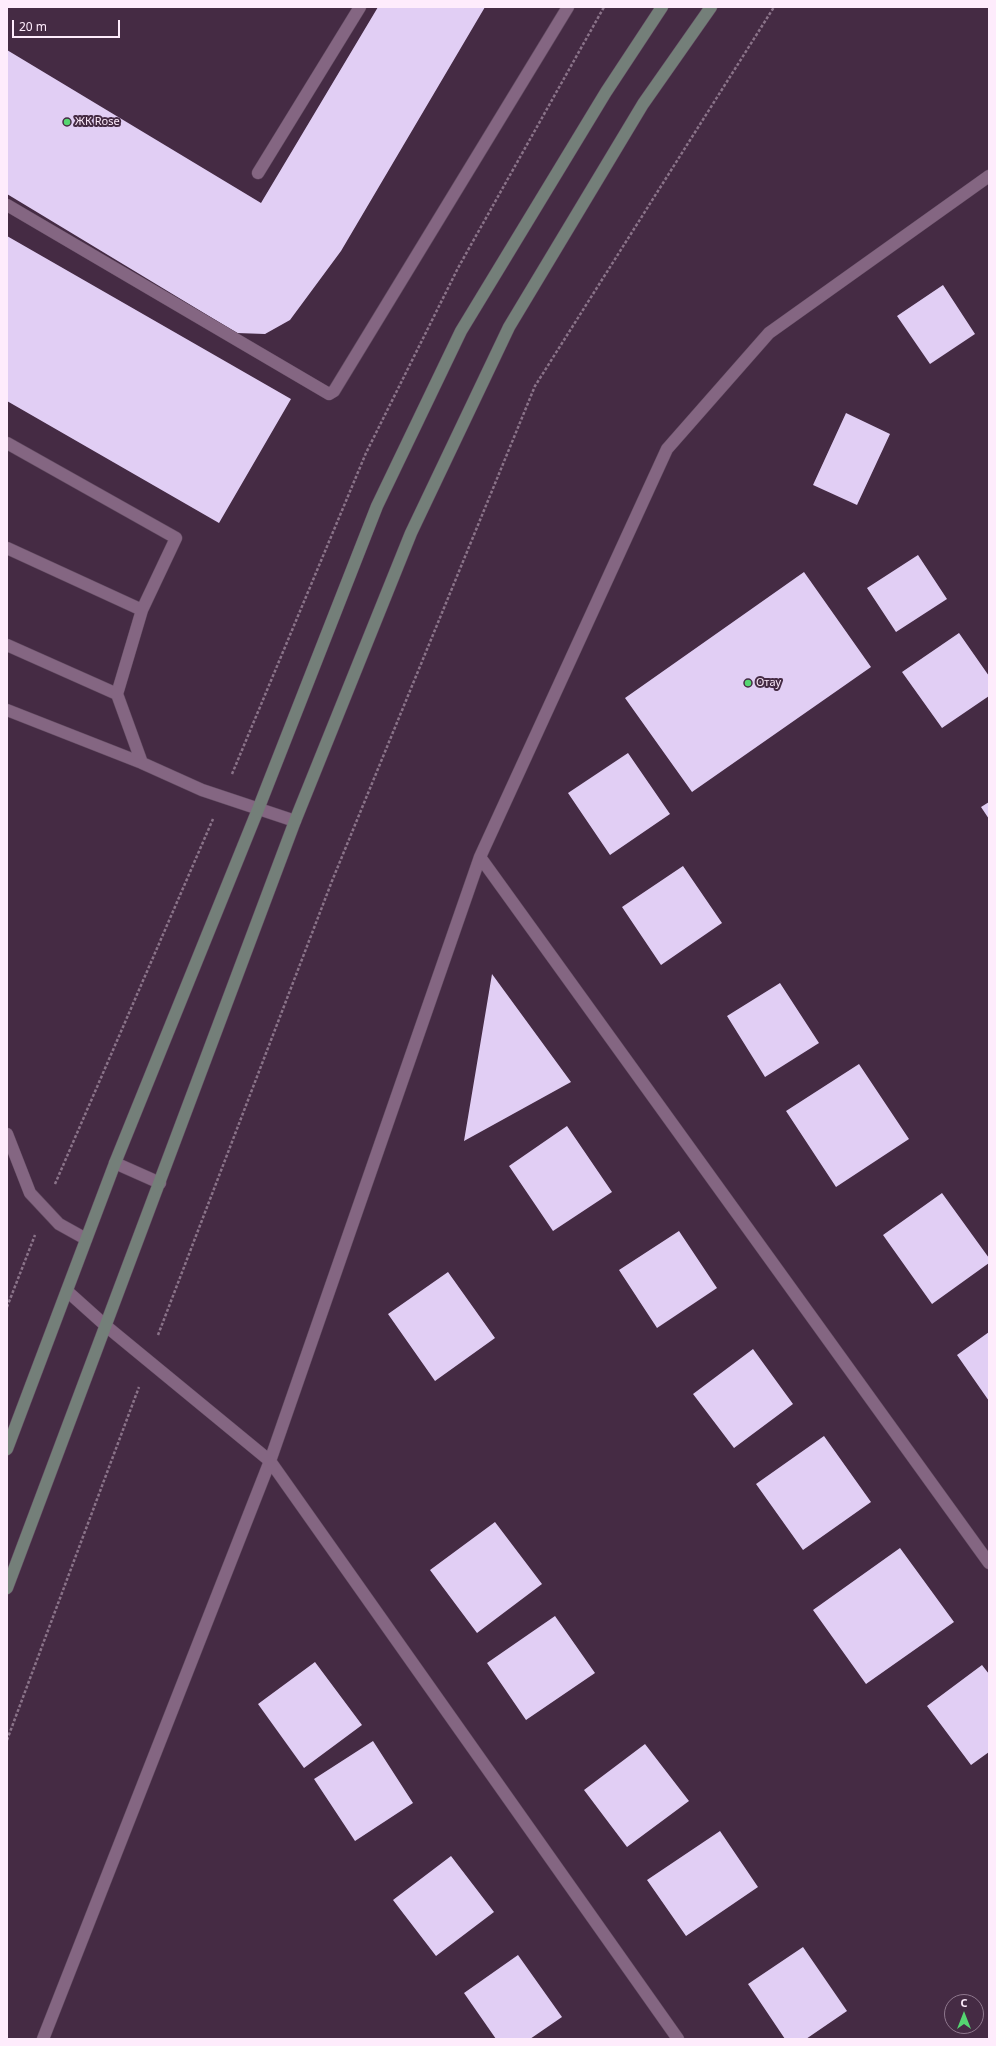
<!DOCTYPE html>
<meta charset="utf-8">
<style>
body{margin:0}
#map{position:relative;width:996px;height:2046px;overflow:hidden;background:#452b44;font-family:"Noto Sans",sans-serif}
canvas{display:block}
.frame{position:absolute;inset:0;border:8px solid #feecfc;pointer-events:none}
.north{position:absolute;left:944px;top:1994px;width:40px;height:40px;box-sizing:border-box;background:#452b44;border:1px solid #8f788e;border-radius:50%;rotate:0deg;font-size:11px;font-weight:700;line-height:16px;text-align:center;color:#feecfc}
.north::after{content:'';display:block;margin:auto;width:14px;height:18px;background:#55d671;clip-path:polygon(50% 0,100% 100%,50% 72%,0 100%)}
.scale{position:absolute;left:12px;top:20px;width:108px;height:18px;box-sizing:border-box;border:2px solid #feecfc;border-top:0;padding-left:5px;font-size:12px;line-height:14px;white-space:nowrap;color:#feecfc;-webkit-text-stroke:3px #452b44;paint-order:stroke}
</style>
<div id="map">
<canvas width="996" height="2046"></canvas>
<div class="frame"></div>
<div class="north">С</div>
<div class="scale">20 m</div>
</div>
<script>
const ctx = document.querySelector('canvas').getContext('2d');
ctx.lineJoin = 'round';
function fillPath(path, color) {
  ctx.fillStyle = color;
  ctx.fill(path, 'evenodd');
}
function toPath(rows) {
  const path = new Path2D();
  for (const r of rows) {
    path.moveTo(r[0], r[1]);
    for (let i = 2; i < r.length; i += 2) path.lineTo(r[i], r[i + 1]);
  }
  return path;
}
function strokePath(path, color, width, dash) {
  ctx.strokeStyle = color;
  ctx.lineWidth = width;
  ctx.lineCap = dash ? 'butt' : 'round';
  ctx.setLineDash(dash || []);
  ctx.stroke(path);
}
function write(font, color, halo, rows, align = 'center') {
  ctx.font = font + ' "Noto Sans",sans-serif';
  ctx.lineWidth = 4;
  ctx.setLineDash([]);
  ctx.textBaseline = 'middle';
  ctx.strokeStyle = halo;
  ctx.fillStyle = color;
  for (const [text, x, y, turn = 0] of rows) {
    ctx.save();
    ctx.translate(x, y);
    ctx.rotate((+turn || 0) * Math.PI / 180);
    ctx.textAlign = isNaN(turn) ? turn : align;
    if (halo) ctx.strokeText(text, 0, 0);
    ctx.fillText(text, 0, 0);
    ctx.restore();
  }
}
const building = toPath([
 [378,7,485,7,341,251,290,320,265,334,237,333,7,194,7,50,261,203],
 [7,236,291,399,219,523,7,401],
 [943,285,975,334,930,364,897,316],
 [846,413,890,434,857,505,813,485],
 [918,555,947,599,896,632,867,588],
 [804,572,871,667,692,792,625,698],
 [959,633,989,676,989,696,942,728,902,672],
 [628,753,670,814,610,855,568,793],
 [989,802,989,819,981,807],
 [683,866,722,923,661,965,622,907],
 [492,974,571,1082,464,1141],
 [780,983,819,1043,765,1077,727,1016],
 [859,1064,909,1139,836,1187,786,1111],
 [567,1126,612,1192,553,1231,509,1166],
 [942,1193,989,1258,989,1263,932,1304,883,1235],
 [679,1231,717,1288,657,1328,619,1270],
 [448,1272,495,1338,435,1381,388,1314],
 [989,1332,989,1401,957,1355],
 [753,1349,793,1404,734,1448,693,1394],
 [824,1436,871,1502,803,1550,756,1484],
 [495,1522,542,1584,477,1633,430,1570],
 [900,1548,954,1622,866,1684,813,1610],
 [555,1616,595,1673,526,1720,487,1663],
 [315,1662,362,1725,304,1768,258,1704],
 [982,1665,989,1674,989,1752,971,1765,927,1706],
 [373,1741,413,1803,355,1841,314,1779],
 [645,1744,689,1801,627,1847,584,1790],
 [720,1831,758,1887,686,1936,647,1880],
 [451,1856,494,1912,436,1956,393,1900],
 [803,1947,847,2011,806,2039,785,2039,748,1984],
 [518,1955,562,2017,530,2039,496,2039,464,1993]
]);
const path = toPath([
 [232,774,366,453,458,268,604,7],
 [55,1184,213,819],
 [7,1307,35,1235],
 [158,1335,332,881,535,386,774,7],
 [7,1740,139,1387]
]);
const service = toPath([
 [258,173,360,7],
 [7,205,329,394,334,391,568,7],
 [7,443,176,538,142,610,117,694,142,763],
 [7,548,142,610],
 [7,645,117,694],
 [7,710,142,763,202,790,295,821],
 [7,1134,30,1193,59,1224,86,1239],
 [115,1163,160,1183]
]);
const minor = toPath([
 [480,857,989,1563],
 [67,1291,106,1326,270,1461,678,2039],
 [43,2039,270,1461,480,857,667,449,769,333,989,176]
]);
const secondary = toPath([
 [7,1449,115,1163,259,807,377,506,461,331,606,92,662,7],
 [7,1588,295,821,411,533,509,327,643,104,711,7]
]);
const markers = [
 [67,122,4,"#55d671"],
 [748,683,4,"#55d671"]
];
const poiNames = [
 ["ЖК Rose",75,122],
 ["Отау",756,683]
];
fillPath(building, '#e1cef4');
strokePath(service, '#624b61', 13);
strokePath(minor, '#624b61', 13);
strokePath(secondary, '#624b61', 13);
strokePath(path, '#8a7389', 2.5, [3, 2]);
strokePath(service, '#846682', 12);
strokePath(minor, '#846682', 12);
strokePath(secondary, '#747f79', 12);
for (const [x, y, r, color] of markers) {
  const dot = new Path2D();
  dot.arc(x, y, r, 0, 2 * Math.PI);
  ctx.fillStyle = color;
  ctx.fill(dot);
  strokePath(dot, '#452b44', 1.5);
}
write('11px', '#feecfc', '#452b44', poiNames, 'left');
</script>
